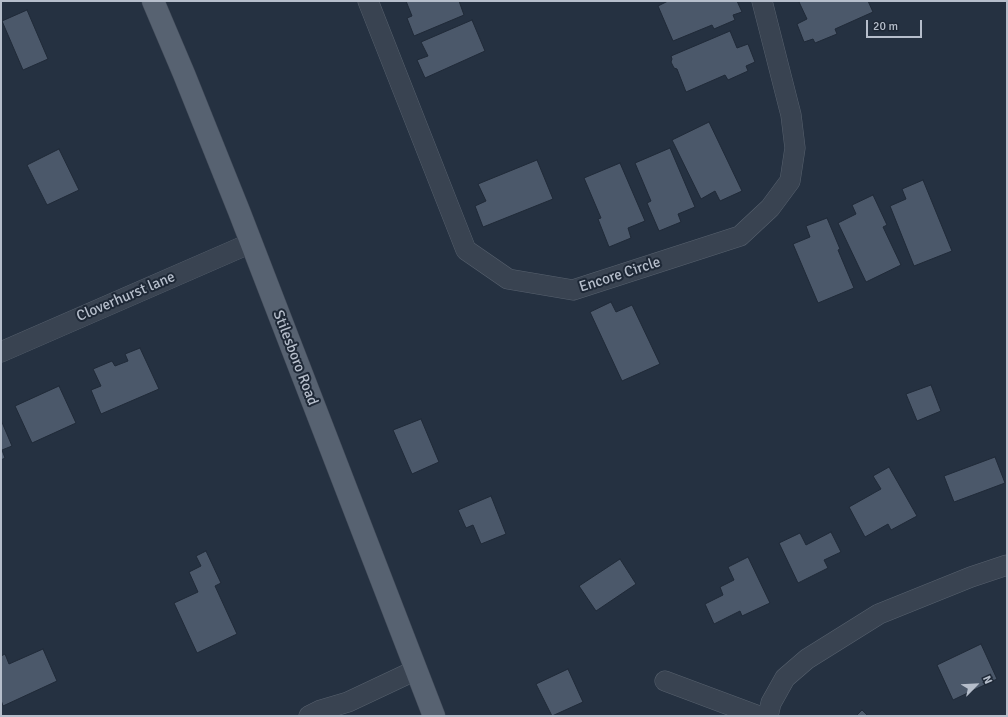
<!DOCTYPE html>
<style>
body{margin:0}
#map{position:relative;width:1008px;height:717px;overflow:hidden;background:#253141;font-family:Signika,sans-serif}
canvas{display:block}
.frame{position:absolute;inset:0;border:2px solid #b6becb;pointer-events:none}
.north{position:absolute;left:956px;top:665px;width:40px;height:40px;-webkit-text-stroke:3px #1e2836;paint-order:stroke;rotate:66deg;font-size:11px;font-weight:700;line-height:16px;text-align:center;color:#b6becb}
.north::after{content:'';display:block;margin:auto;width:14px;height:18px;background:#b6becb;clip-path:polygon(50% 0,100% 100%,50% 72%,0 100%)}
.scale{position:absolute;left:866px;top:20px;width:56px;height:18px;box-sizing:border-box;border:2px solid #b6becb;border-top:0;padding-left:5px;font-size:12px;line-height:14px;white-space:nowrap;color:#b6becb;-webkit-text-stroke:3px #1e2836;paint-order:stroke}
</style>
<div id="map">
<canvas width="1008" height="717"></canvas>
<div class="frame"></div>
<div class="north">N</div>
<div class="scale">20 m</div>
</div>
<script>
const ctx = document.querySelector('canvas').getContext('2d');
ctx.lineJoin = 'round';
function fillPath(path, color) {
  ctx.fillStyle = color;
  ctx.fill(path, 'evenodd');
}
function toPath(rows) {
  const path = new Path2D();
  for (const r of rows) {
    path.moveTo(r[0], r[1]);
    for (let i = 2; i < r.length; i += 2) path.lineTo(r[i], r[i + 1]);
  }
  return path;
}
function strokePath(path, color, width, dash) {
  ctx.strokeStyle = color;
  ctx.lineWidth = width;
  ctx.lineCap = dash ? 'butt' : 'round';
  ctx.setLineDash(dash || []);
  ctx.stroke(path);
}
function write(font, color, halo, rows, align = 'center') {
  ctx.font = font + ' Signika,sans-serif';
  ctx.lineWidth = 4;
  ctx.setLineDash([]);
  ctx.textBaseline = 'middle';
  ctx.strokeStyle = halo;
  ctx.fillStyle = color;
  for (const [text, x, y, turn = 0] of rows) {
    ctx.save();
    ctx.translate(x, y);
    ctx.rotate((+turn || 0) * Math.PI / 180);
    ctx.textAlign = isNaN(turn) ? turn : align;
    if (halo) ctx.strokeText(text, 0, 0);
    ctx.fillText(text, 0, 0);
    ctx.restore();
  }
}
const building = toPath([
 [406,1,459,1,464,15,414,36,407,18,412,16,406,1],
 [668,1,737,1,742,12,733,15,735,20,714,29,712,25,673,41,658,6,668,1],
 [802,1,868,1,873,12,835,29,837,34,815,43,813,39,804,42,797,24,807,19,799,2,802,1],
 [27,10,48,59,23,70,2,21,27,10],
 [472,20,485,51,425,78,417,60,428,56,421,42,472,20],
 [730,31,737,48,748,44,755,62,746,66,748,71,728,80,725,75,686,92,677,69,674,68,671,62,672,59,671,56,730,31],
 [709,122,742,191,720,201,715,191,701,199,672,140,709,122],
 [670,148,695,207,678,214,681,222,659,231,647,203,651,201,635,163,670,148],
 [59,149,79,190,47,205,27,165,59,149],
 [537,160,553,199,483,227,475,206,486,201,478,184,537,160],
 [620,163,645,221,628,228,631,238,609,247,598,219,601,218,584,178,620,163],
 [923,180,952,251,914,266,890,206,906,199,902,189,923,180],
 [873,195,887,225,883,227,901,265,866,282,838,223,856,214,852,205,873,195],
 [827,218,840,249,838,250,854,288,818,303,793,244,810,237,806,226,827,218],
 [611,302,616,312,632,305,660,364,622,381,590,312,611,302],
 [140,348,159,389,101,414,91,390,101,386,93,369,112,361,115,366,128,361,125,354,140,348],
 [931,385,941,411,917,421,906,394,931,385],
 [59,386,76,423,32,443,15,406,59,386],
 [421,419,439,462,412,474,393,430,421,419],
 [1,420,12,446,2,450,5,458,1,460,1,420],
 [995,457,1005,483,954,502,944,476,995,457],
 [889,467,917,516,891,530,888,524,865,537,849,507,881,489,873,476,889,467],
 [491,496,506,534,481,544,473,525,466,528,458,510,491,496],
 [831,532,841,552,824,560,828,568,798,583,779,543,800,533,806,545,831,532],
 [206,551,221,583,215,586,237,634,197,653,174,603,198,592,189,572,201,566,196,556,206,551],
 [748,557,770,603,742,616,740,611,714,624,705,604,723,595,720,587,734,580,728,567,748,557],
 [620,559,636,584,596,611,579,586,620,559],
 [981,644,997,679,953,700,937,665,981,644],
 [43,649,57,681,3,706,1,700,1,656,5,654,9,664,43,649],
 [568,669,583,702,552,716,536,684,568,669],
 [862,710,868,716,856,716,862,710]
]);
const minor = toPath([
 [368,1,466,250,508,279,573,290,740,236,770,208,790,181,795,148,791,115,762,1],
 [1,352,251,243],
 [665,681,759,716],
 [309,716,321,710,348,702,416,670],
 [768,716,771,703,785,678,807,659,879,614,971,577,1007,565]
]);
const major = toPath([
 [153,1,184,74,239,211,434,716]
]);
const streetNames = [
 ["Encore Circle",620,275,-18],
 ["Cloverhurst lane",126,297,-23],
 ["Stilesboro Road",295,358,69]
];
fillPath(building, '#4b586a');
strokePath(building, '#202a38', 1);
strokePath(minor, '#57616e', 21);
strokePath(major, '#434c5a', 23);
strokePath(minor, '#394351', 20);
strokePath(major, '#576271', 22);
write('15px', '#b6becb', '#1e2836', streetNames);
</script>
